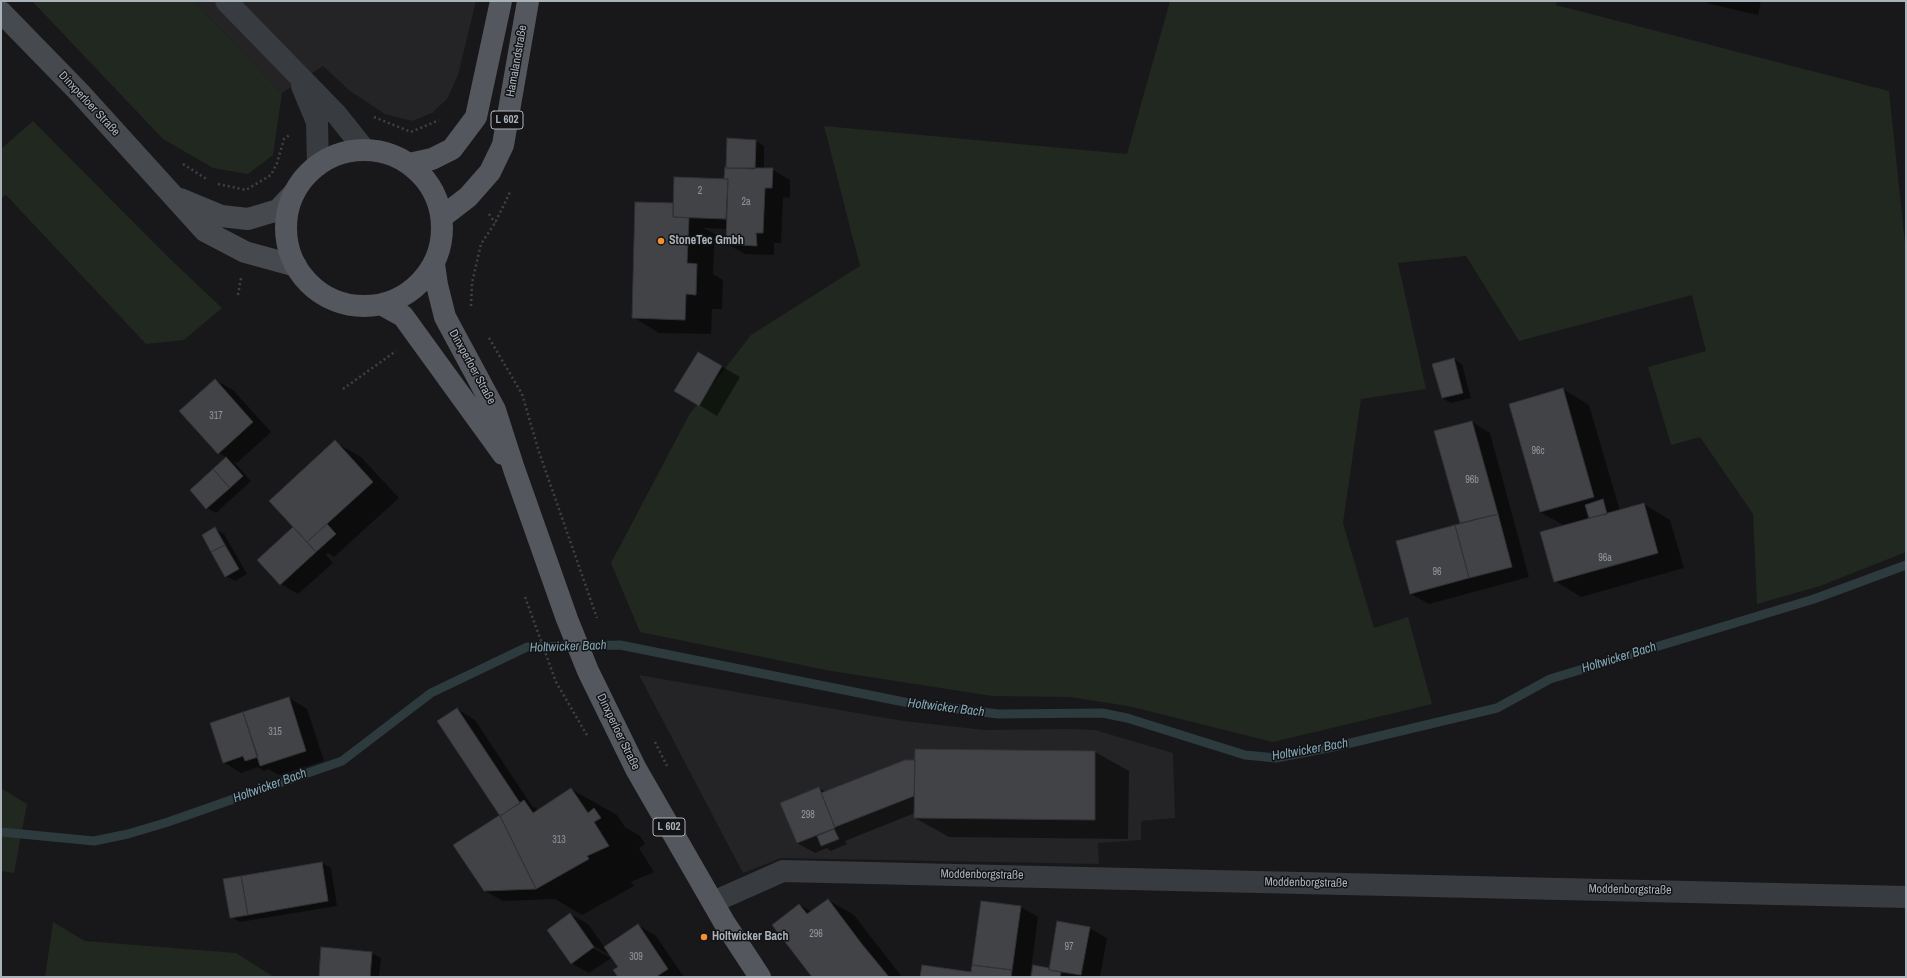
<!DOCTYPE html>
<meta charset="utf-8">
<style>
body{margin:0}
#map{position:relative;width:1907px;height:978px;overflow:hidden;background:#18181a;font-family:"Archivo Narrow",sans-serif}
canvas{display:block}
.frame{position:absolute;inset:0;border:2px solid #aab2ba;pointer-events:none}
</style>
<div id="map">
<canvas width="1907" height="978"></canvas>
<div class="frame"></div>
</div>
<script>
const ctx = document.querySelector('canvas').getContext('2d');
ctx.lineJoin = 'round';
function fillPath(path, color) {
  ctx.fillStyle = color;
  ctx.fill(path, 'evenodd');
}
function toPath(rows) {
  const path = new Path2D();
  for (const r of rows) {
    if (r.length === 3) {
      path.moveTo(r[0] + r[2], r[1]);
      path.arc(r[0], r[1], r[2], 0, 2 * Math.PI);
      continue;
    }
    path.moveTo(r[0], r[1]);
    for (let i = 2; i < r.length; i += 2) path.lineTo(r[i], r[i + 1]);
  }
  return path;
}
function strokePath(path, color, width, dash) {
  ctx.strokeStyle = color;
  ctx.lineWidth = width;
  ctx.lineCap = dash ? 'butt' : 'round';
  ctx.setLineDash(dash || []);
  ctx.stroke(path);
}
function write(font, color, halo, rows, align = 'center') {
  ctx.font = font + ' "Archivo Narrow",sans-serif';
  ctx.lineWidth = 3;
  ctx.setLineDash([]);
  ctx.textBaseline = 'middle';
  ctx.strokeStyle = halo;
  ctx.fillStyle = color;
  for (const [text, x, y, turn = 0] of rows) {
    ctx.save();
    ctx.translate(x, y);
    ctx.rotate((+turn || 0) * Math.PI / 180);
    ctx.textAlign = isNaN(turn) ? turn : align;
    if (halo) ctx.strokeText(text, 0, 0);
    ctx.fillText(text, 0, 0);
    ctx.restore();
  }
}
const built = toPath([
 [194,1,476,1,458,75,447,99,432,113,412,121,385,114,350,91,323,66,282,93],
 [639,675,903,721,984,730,1068,729,1095,730,1173,753,1175,818,1141,821,1141,840,1098,843,1099,864,781,858,743,873]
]);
const green = toPath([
 [32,1,194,1,282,93,273,155,248,174,213,168,163,139],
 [1170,1,1557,1,1556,5,1889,91,1906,253,1906,552,1820,586,1757,604,1753,514,1700,437,1671,445,1648,367,1706,351,1692,295,1519,341,1466,256,1398,263,1426,389,1361,399,1343,523,1374,628,1408,617,1432,704,1273,742,1128,706,1070,697,992,696,831,671,640,632,611,563,689,415,751,335,860,266,824,126,1127,154],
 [33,121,166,255,222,308,184,340,146,344,6,195,1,198,1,149],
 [1,788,27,804,14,873,1,871],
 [53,922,85,941,236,953,274,977,45,977]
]);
const shadow = toPath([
 [1704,1,1761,1,1758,15,1710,4],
 [756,141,764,146,764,169,772,169,790,180,790,198,783,197,781,243,774,243,774,255,745,254,727,244,727,229,703,228,715,234,713,274,723,280,722,309,712,309,711,334,659,333,633,317,673,204,725,180],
 [1454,359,1462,364,1471,398,1451,403,1442,398],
 [716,363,740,377,717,416,699,405],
 [215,380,233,390,271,432,237,463,233,461,251,481,216,513,207,508,191,490,227,458,219,453],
 [1563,389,1589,405,1620,511,1644,504,1670,520,1684,568,1581,597,1555,581,1565,526,1540,512],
 [1472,422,1490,433,1529,577,1429,604,1411,594,1462,524,1436,432],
 [335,442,361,457,399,498,334,557,328,553,326,555,333,563,298,594,281,584,293,528,297,531],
 [215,529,224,534,247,574,235,581,226,576],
 [289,698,307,709,324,761,279,775,268,769,264,771,258,767,241,773,223,762],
 [457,709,475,720,532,806,539,810,571,789,617,815,625,827,640,836,645,844,639,848,654,872,631,882,634,886,582,915,555,899,503,901,485,891,501,815],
 [1095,752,1129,771,1128,839,949,837,915,818,915,813,845,841,847,844,831,851,827,848,815,853,797,843,819,788,826,792,906,761],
 [322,863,331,868,337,906,240,922,231,917],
 [828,900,854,915,902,977,813,977,800,905,812,912],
 [1021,907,1038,917,1030,977,921,977,972,973],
 [570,914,588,924,605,948,638,925,656,936,684,977,619,977,619,967,613,957,590,944,589,946,611,958,589,973,571,963],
 [1089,928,1107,938,1100,977,1032,977,1034,967,1050,969],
 [322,948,372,953,381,958,379,977,320,977]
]);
const stream = toPath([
 [1,832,94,841,128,834,168,822,342,761,431,693,527,647,620,645,909,703,998,714,1102,713,1127,718,1245,755,1276,758,1338,746,1497,708,1550,679,1814,599,1906,565]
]);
const building = toPath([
 [727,138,756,140,755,169,726,168,727,138],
 [725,167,726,168,773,168,772,188,765,188,763,233,756,233,757,246,726,244,728,179,724,179,725,167],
 [674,177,728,179,726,219,673,217,674,177],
 [635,202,673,203,673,217,689,218,687,263,697,264,696,295,686,294,685,320,632,318,635,202],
 [698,352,722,366,699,406,674,391,698,352],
 [1454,358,1463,393,1442,398,1432,364,1454,358],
 [215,379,253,422,218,454,179,411,215,379],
 [1563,388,1594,497,1540,512,1509,404,1563,388],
 [1472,421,1498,514,1460,523,1434,431,1472,421],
 [335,440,373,482,307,542,269,501,335,440],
 [226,457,243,476,230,488,213,469,226,457],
 [213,469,230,488,206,509,190,490,213,469],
 [1603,499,1607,514,1589,518,1585,505,1603,499],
 [1644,503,1658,553,1554,582,1540,532,1644,503],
 [1498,514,1512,567,1469,578,1455,525,1498,514],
 [327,524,336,534,316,552,307,542,327,524],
 [1455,525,1469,578,1410,594,1396,541,1455,525],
 [215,527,225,545,211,552,202,535,215,527],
 [293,527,316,552,280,585,257,560,293,527],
 [225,545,239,569,225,577,211,552,225,545],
 [289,697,306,751,260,766,243,712,289,697],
 [457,708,520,803,500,816,437,721,457,708],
 [243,712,258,757,245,761,243,756,223,763,210,723,243,712],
 [915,749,1095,751,1095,820,914,818,915,749],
 [905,760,915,760,914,796,835,827,821,793,905,760],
 [819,787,835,828,797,843,780,803,819,787],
 [571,788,588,813,594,808,601,818,594,822,609,846,587,856,589,859,536,889,500,816,524,800,533,813,571,788],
 [500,815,500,816,536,889,484,891,453,845,500,815],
 [834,829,839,839,821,846,817,836,834,829],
 [322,862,328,901,248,915,241,876,322,862],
 [241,876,248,915,230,918,223,879,241,876],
 [828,899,861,943,889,977,812,977,772,925,799,904,807,914,828,899],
 [981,901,1021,906,1012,970,972,965,981,901],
 [570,913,594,947,571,964,547,930,570,913],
 [1057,921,1090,927,1081,975,1049,970,1057,921],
 [638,924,668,969,656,977,618,977,613,970,618,967,604,947,638,924],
 [321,947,372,952,370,977,319,977,321,947],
 [922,965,971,972,972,965,1012,970,1011,977,920,977,922,965],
 [1033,965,1049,968,1049,970,1061,972,1060,977,1031,977,1033,965]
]);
const path = toPath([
 [374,117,411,132,439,120],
 [183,164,208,180],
 [218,184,246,190,271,175,277,163,284,139,291,134],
 [489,214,495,223],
 [238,295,241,278],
 [471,306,472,283,481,244,495,223,511,190],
 [489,338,522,394,539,452,597,618],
 [343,389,396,351],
 [525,597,556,682,588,737],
 [655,742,667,766]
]);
const street = toPath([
 [226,1,337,115,365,150],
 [302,86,317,122,318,165],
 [713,902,783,871,1906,897]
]);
const secondary = toPath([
 [1,12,79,92,205,231,245,252,296,266],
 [180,199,221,216,248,219,278,210,294,193]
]);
const primary = toPath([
 [364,228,78],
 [409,164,432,159,452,149,476,117,501,1],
 [442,217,468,197,490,172,503,145,528,1],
 [434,264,437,285,445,317,495,410,514,469,567,619,588,671,636,769,724,922,760,977],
 [383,305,403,316,503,454]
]);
const markers = [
 [661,241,4,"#f48f35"],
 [704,937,4,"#f48f35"]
];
const numberNames = [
 ["2",700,191],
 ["2a",746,202],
 ["317",216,416],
 ["96c",1538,451],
 ["96b",1472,480],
 ["96a",1605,558],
 ["96",1437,572],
 ["315",275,732],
 ["298",808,815],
 ["313",559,840],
 ["296",816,934],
 ["97",1069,947],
 ["309",636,957]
];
const shields = [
 [507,120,32],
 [669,827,32]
];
const shieldNames = [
 ["L 602",507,120],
 ["L 602",669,827]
];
const streetNames = [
 ["Hamalandstraße",517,61,-80],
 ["Dinxperloer Straße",89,104,47],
 ["Dinxperloer Straße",472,367,61],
 ["Dinxperloer Straße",618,732,64],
 ["Moddenborgstraße",982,875,1],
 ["Moddenborgstraße",1306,883,1],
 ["Moddenborgstraße",1630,890,1]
];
const poiNames = [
 ["StoneTec Gmbh",669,241],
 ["Holtwicker Bach",712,937]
];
const waterNames = [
 ["Holtwicker Bach",568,647,-2],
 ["Holtwicker Bach",1619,658,-17],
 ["Holtwicker Bach",946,708,7],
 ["Holtwicker Bach",1310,750,-10],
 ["Holtwicker Bach",270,786,-20]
];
fillPath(built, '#242427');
fillPath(green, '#20281f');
fillPath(shadow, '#0007');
strokePath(stream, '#2d3a3e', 9);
fillPath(building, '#424347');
strokePath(building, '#323236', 1);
strokePath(path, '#3e4246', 2.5, [2, 3]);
strokePath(street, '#383b3f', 22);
strokePath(secondary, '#464a4f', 22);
strokePath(primary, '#54585e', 22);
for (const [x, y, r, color] of markers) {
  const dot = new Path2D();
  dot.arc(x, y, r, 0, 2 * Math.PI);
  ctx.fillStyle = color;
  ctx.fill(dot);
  strokePath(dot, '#131315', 1.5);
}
write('10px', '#90969d', null, numberNames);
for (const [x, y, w] of shields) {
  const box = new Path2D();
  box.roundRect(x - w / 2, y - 9, w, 18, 3);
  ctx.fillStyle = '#131315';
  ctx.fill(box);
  strokePath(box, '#aab2ba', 1);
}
write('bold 11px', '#aab2ba', null, shieldNames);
write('12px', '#aab2ba', '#131315', streetNames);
write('bold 12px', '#aab2ba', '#131315', poiNames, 'left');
write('italic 13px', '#81a6b5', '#131315', waterNames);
</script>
